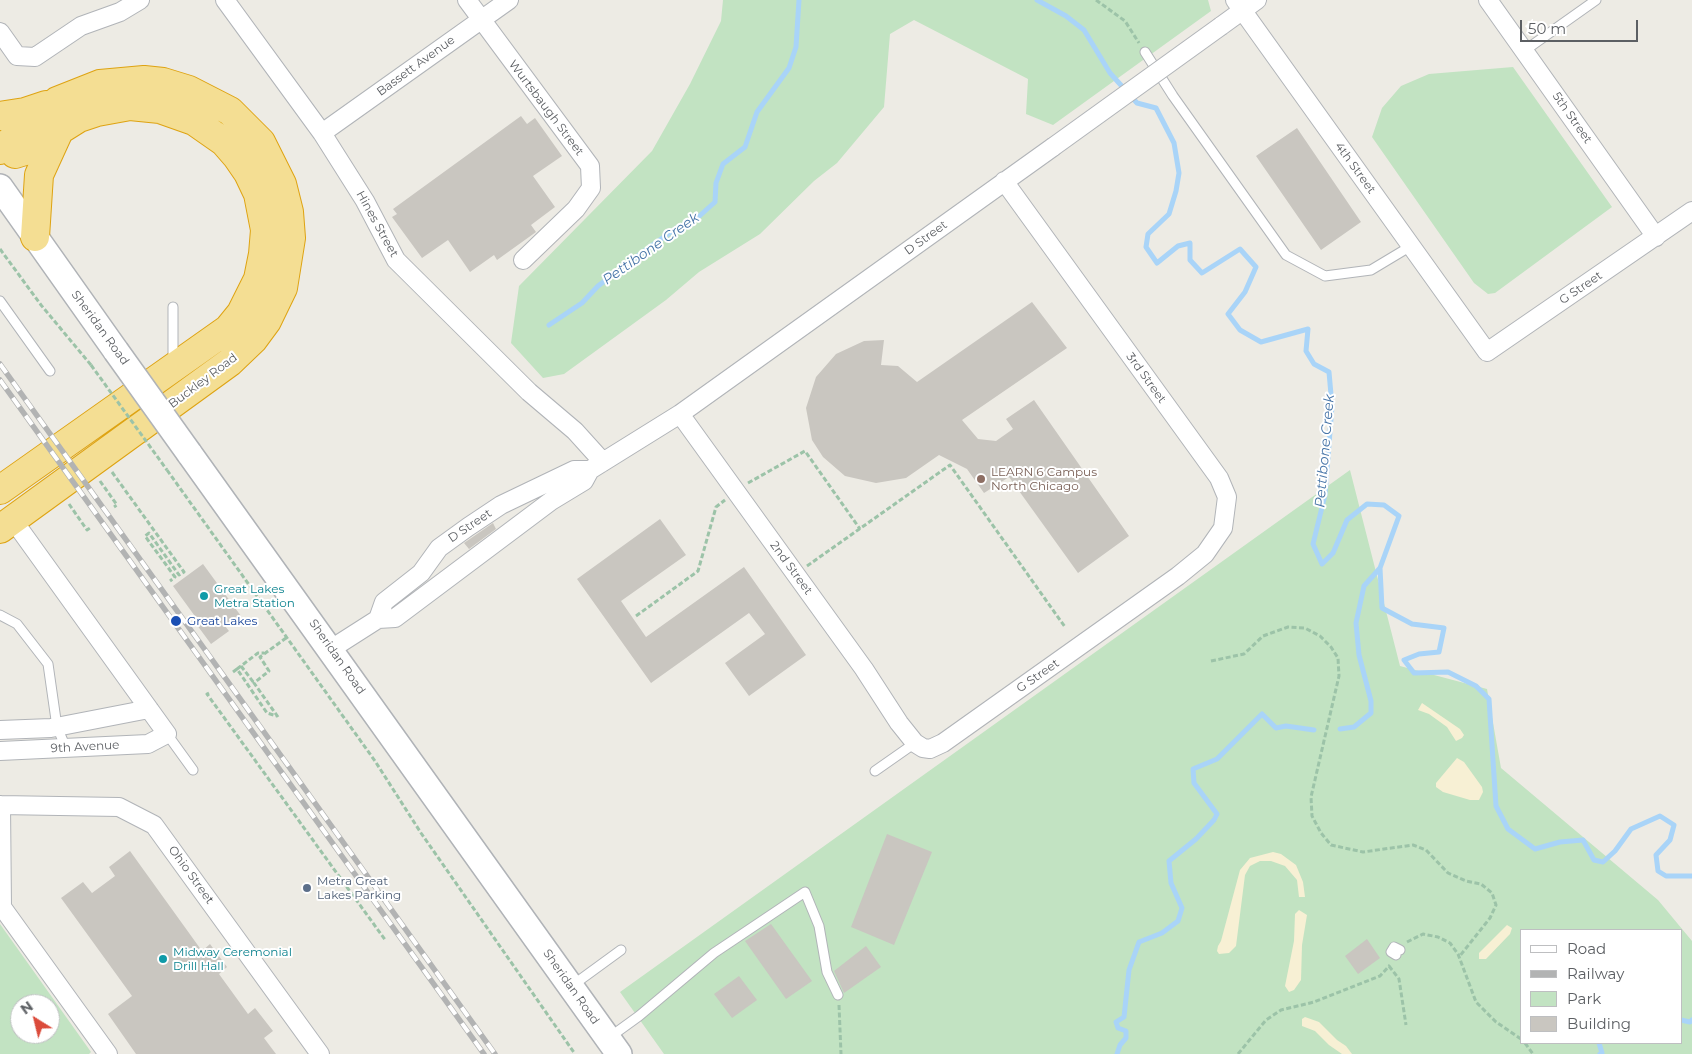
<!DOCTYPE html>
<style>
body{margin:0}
#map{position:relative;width:1692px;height:1054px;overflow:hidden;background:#edebe4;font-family:Montserrat,sans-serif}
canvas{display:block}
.legend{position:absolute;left:1520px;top:929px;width:162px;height:115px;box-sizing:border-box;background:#fff;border:1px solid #bebfc1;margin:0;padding:6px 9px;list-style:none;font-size:15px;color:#5c5f63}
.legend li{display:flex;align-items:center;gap:10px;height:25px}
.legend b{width:25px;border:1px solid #bebfc1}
.north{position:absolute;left:10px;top:994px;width:50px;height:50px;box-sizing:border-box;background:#fff;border:1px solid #bebfc1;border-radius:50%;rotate:324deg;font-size:14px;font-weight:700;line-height:20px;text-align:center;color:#5c5f63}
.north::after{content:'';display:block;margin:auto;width:18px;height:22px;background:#db4b3b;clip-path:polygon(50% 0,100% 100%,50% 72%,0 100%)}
.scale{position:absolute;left:1520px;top:20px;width:118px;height:22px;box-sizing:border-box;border:2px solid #5c5f63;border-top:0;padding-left:6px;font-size:15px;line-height:18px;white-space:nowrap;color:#5c5f63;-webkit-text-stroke:4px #fff;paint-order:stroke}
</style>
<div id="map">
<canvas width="1692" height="1054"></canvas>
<ul class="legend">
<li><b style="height:6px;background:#fff"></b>Road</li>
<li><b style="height:6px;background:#b2b3b3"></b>Railway</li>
<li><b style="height:14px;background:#c2e3c2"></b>Park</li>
<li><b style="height:14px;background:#c9c6c0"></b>Building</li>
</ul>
<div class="north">N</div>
<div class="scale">50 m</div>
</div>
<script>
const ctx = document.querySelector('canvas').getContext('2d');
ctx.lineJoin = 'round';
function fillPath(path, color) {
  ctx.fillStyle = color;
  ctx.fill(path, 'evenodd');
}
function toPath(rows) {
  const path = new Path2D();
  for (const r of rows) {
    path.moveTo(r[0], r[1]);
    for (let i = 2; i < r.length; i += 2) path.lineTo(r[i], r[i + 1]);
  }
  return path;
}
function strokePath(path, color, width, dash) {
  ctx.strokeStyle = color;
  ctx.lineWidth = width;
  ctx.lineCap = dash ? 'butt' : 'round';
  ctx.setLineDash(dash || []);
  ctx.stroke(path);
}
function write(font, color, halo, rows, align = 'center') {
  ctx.font = font + ' Montserrat,sans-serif';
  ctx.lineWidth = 4;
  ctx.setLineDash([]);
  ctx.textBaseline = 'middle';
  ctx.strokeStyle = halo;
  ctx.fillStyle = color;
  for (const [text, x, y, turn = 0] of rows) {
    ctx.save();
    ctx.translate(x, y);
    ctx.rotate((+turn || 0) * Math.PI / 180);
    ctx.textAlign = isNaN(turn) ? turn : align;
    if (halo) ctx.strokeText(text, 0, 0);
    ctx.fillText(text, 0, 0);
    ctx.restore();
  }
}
const green = toPath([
 [723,0,1208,0,1211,11,1053,125,1026,114,1028,79,914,20,890,34,884,107,837,163,814,181,760,234,699,272,666,300,564,374,543,378,511,343,519,286,652,151,690,84,721,21],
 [1513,67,1612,207,1495,293,1488,294,1474,283,1372,137,1382,108,1401,86,1429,74],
 [1350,470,1400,666,1487,689,1501,768,1658,900,1692,941,1692,1054,664,1054,620,992],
 [1521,930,1681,930,1681,1043,1521,1043],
 [0,924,91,1052,89,1054,0,1054],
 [20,1004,50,1004,50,1034,20,1034]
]);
const sand = toPath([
 [1422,703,1460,729,1464,735,1462,738,1456,741,1447,727,1429,714,1418,710],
 [1457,758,1464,762,1482,787,1483,792,1479,800,1470,800,1443,792,1436,787,1436,783],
 [1273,852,1281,854,1296,865,1303,882,1305,897,1299,897,1297,880,1285,866,1271,861,1260,861,1250,866,1245,875,1236,946,1229,953,1219,954,1217,951,1218,946,1221,941,1240,870,1250,858],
 [1299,910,1307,915,1302,945,1301,980,1294,990,1289,992,1285,986,1294,941,1295,914],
 [1507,925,1512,928,1510,934,1486,959,1479,959,1479,953],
 [1305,1017,1319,1022,1337,1040,1346,1046,1352,1054,1342,1054,1329,1045,1315,1031,1302,1026,1302,1019]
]);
const stream = toPath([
 [1037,0,1066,16,1084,30,1110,73,1137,103,1156,108,1174,143,1179,173,1176,191,1169,214,1148,234,1146,247,1157,263,1178,246,1190,243,1190,260,1202,273,1240,249,1256,267,1245,292,1228,314,1240,330,1261,342,1308,329,1306,351,1314,364,1329,372,1332,406,1325,495,1313,544,1322,564,1333,553,1347,520,1367,504,1384,505,1399,516,1380,568,1364,586,1356,623,1359,655,1371,701,1371,713,1354,727,1340,729],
 [549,325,582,303,598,286,647,249,678,227,695,220,715,202,716,183,723,164,745,147,757,112,789,68,796,47,799,0],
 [1380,568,1382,608,1412,624,1444,628,1439,652,1419,654,1404,660,1414,673,1448,672,1476,686,1489,699,1496,806,1508,829,1535,849,1560,842,1583,840,1594,860,1603,862,1615,851,1631,829,1660,816,1674,825,1670,840,1656,855,1658,871,1666,876,1692,876],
 [1681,1020,1690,1022,1692,1020],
 [1599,1043,1602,1053,1600,1054],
 [1117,1054,1120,1045,1126,1038,1126,1031,1118,1028,1116,1022,1124,1017,1129,970,1139,942,1162,933,1178,921,1182,908,1171,883,1169,861,1196,839,1214,820,1217,814,1194,783,1193,769,1217,759,1262,714,1276,728,1286,726,1314,730]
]);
const building = toPath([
 [521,116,527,124,535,118,562,156,533,176,555,207,531,225,536,232,497,260,494,255,470,272,448,240,422,258,392,217,397,214,393,209],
 [1297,128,1361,222,1321,250,1256,156],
 [1032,302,1067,348,962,420,978,439,996,441,1013,429,1006,419,1034,400,1129,536,1078,573,1009,477,984,493,967,469,939,455,906,478,876,483,845,476,823,457,812,440,806,408,816,377,836,354,864,341,884,340,881,365,898,366,917,382],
 [660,519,686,555,621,601,646,637,744,567,806,655,749,696,725,663,765,634,749,613,651,683,577,579],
 [493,523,496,529,469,549,464,543],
 [203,564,241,616,225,626,229,631,211,644,194,621,197,619,173,586],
 [887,834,932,852,894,945,851,927],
 [130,851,202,951,210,944,227,967,219,974,248,1014,255,1008,273,1031,264,1038,276,1054,136,1054,108,1014,132,996,61,898,83,882,92,893,115,876,109,867],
 [771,924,812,981,786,999,745,941],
 [1367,939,1380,958,1358,974,1345,956],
 [866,946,881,967,844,993,834,971],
 [739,976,757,1000,732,1018,714,994]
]);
const path = toPath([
 [1096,0,1125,21,1139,43],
 [0,249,41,305,91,365],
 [167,470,375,761,421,833,575,1054],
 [112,472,184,572,179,575,149,533,145,536,175,577,170,581],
 [100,481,117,505,114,507],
 [748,483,805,451,860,529],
 [69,504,87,530,90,528],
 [807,566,950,465,1065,627],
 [636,616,698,571,716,507,725,500],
 [1211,661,1244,654,1263,636,1288,627,1305,628,1320,636,1331,647,1338,658,1339,676,1311,797,1312,816,1321,833,1331,845,1363,852,1413,845,1426,850,1448,873,1466,881,1481,884,1492,893,1496,905,1490,918,1459,957],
 [241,666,254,683],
 [237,669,258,653,264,653],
 [233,672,237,669,267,713,277,716],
 [209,693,207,694,386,941],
 [278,717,254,683,269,671,260,657,286,638],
 [1407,942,1423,934,1438,937,1450,943,1458,954,1476,1002,1496,1022,1521,1039],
 [1389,966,1399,979,1406,1025],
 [839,1005,841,1054],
 [1525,1043,1533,1054],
 [1238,1054,1266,1020,1281,1010,1314,1002,1380,976,1390,965]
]);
const lane = toPath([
 [1524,51,1596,0],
 [1145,52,1173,96,1286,255,1325,276,1371,270,1411,246],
 [0,301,50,371],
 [173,307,173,362],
 [0,615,17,624,48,664,57,727,66,748],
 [167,734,193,770],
 [875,771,915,743],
 [1396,955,1391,952,1394,947,1400,950],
 [573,985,621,950],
 [610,1037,639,1016,714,953,805,892,819,926,827,972,838,995]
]);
const street = toPath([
 [225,0,322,133,365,201,396,260,529,392,575,431,603,462],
 [467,0,590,166,591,188,576,209,523,260],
 [1235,0,1487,352,1692,211],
 [1488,0,1656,237],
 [1221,26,1257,0],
 [0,32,17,56,35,57,81,26,120,12,140,0],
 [322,133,509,0],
 [680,414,864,669,899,723,915,743,923,748,930,749,943,743,1178,576,1205,554,1223,528,1227,497,1219,478,1004,181],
 [378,619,384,602,421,573,439,548,468,527,501,505,574,470,590,470,680,414,1053,147],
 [331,649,378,619,395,618,551,501,584,481,590,470],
 [0,730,51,728,149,709],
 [0,751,148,744,167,734,13,520],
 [0,805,119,807,154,825,320,1054],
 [1,805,2,907,108,1054]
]);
const secondary = toPath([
 [0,187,116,351],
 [189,453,619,1054]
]);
const highway = toPath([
 [0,116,25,112,46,105],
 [0,150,57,101,100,84,144,80,163,82,189,90,230,111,261,142,282,184,289,212,291,238,283,288,267,321,253,340,230,362,0,529],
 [35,237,39,175,60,129],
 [0,490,228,329,241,313,258,279,263,254,265,230,258,194,248,173,237,157,224,142,194,121,160,109,130,106,97,112,79,118,28,150,15,154]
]);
const rail = toPath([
 [0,364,495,1054],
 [0,380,484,1054]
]);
const pathBridge = toPath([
 [91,365,167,470]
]);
const streetBridge = toPath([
 [1053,147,1221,26]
]);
const secondaryBridge = toPath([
 [116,351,189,453]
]);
const markers = [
 [981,479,5,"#8d6e63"],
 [204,596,5,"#0f9aa8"],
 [176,621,6,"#1a4fb4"],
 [307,888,5,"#5c6f8a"],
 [163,959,5,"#0f9aa8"]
];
const streetNames = [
 ["Bassett Avenue",416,66,-36],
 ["Wurtsbaugh Street",546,108,53],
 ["5th Street",1572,118,55],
 ["4th Street",1355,168,54],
 ["Hines Street",377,224,61],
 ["D Street",926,238,-36],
 ["G Street",1581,288,-34],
 ["Sheridan Road",100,328,54],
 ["3rd Street",1146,378,54],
 ["Buckley Road",203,381,-37],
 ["D Street",470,526,-34],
 ["2nd Street",791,568,54],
 ["Sheridan Road",337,657,55],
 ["G Street",1038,676,-35],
 ["9th Avenue",85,747,-3],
 ["Ohio Street",191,875,54],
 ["Sheridan Road",571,987,55]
];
const educationNames = [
 ["LEARN 6 Campus",991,472],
 ["North Chicago",991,486]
];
const cultureNames = [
 ["Great Lakes",214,589],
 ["Metra Station",214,603],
 ["Midway Ceremonial",173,952],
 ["Drill Hall",173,966]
];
const transitNames = [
 ["Great Lakes",187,621]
];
const serviceNames = [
 ["Metra Great",317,881],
 ["Lakes Parking",317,895]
];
const waterNames = [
 ["Pettibone Creek",651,249,-35],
 ["Pettibone Creek",1325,451,-85]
];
fillPath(green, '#c2e3c2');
fillPath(sand, '#f7f0d4');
strokePath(stream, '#a9d4f8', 5);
fillPath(building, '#c9c6c0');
strokePath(lane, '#b1b4b8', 11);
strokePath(street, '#b1b4b8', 20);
strokePath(secondary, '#b0b3b7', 28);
strokePath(highway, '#dea312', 30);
strokePath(path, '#9cc3a8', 3, [5, 2.5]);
strokePath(lane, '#fff', 9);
strokePath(street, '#fff', 18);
strokePath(secondary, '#fff', 25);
strokePath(highway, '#f4de93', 28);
strokePath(rail, '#b2b3b3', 5.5);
strokePath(rail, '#fff', 4, [11]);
strokePath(streetBridge, '#b1b4b8', 20, []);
strokePath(secondaryBridge, '#b0b3b7', 28, []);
strokePath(pathBridge, '#9cc3a8', 3, [5, 2.5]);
strokePath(streetBridge, '#fff', 18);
strokePath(secondaryBridge, '#fff', 25);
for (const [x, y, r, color] of markers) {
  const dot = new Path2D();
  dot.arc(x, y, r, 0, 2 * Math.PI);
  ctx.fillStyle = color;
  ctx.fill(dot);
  strokePath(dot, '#fff', 2);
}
write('12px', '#5c5f63', '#fff', streetNames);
write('12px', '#785e54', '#fff', educationNames, 'left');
write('12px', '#0d838f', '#fff', cultureNames, 'left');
write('12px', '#164399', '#fff', transitNames, 'left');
write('12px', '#4e5e75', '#fff', serviceNames, 'left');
write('italic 14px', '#4775a8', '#fff', waterNames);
</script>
